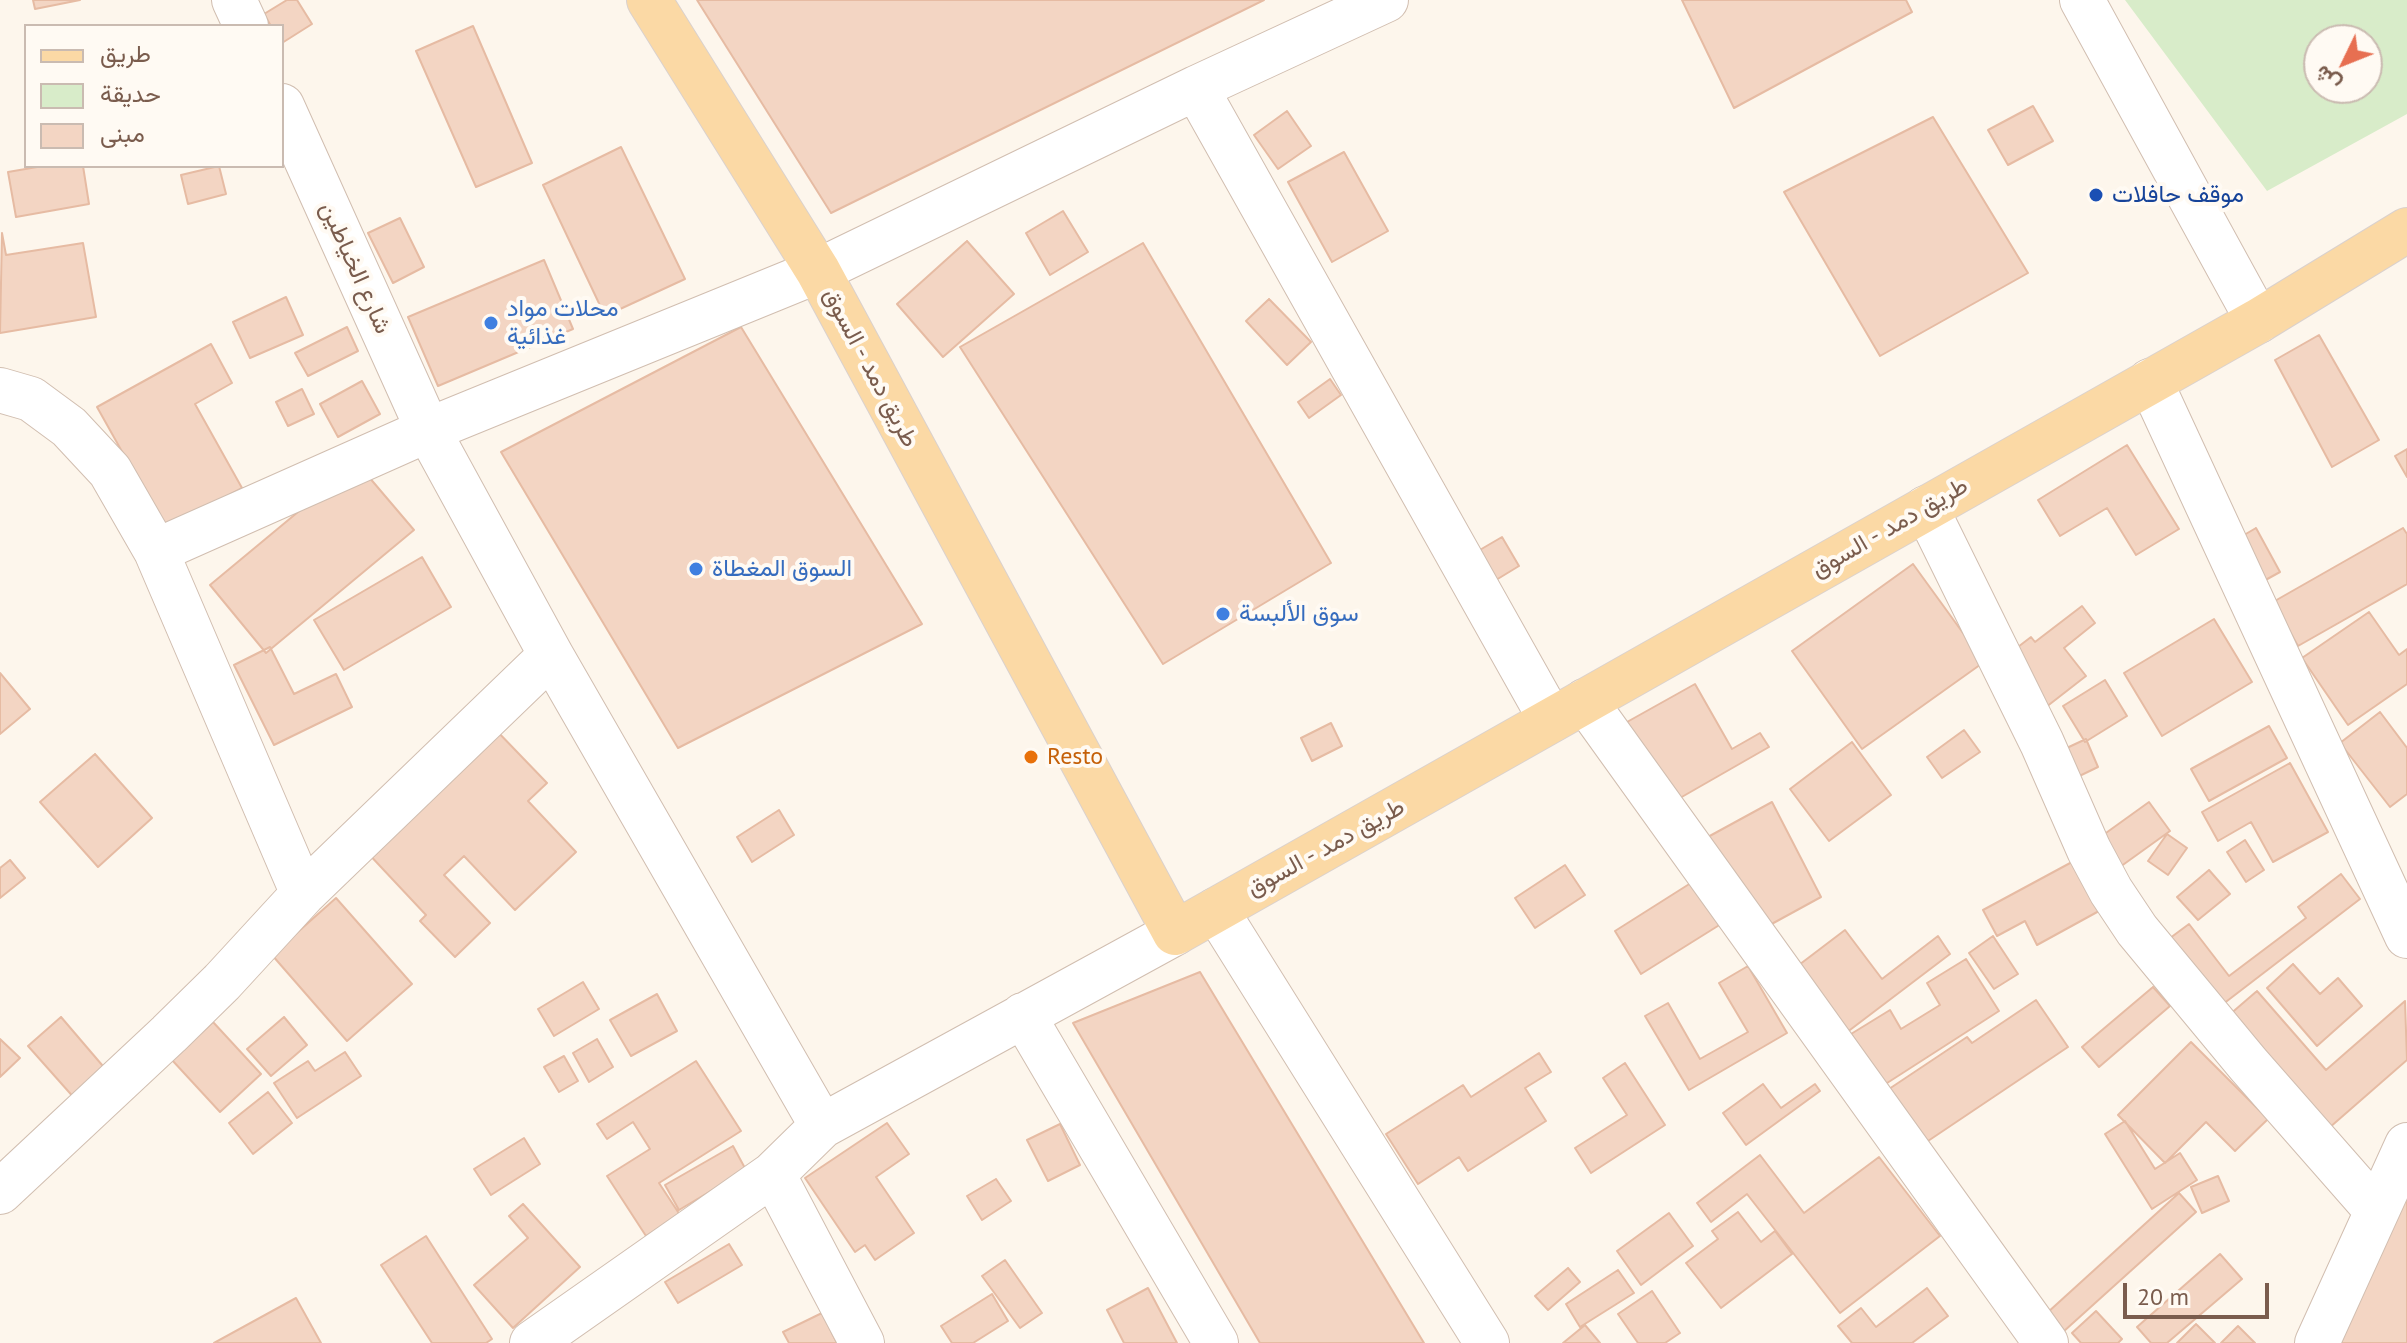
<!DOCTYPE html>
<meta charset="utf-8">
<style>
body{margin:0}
#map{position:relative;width:2407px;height:1343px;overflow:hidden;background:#fdf6ec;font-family:"PT Sans",Vazirmatn,sans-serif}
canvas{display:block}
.legend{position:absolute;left:24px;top:24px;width:260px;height:144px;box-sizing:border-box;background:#fffaf3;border:2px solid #cabbb1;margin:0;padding:10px 14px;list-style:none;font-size:24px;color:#7a5c4d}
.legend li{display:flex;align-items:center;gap:16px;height:40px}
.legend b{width:40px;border:2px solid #cabbb1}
.north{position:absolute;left:2303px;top:24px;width:80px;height:80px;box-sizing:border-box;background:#fffaf3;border:2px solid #cabbb1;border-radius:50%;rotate:227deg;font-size:22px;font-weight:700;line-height:32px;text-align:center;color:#7a5c4d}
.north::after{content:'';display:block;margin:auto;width:28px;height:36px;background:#e76f51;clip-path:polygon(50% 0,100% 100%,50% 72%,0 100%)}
.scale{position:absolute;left:2123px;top:1283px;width:146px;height:36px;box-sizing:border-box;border:4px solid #7a5c4d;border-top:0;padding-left:10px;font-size:24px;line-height:28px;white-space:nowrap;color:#7a5c4d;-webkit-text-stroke:6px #fffaf3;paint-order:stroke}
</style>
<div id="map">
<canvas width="2407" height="1343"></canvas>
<ul class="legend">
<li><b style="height:10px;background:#fbd9a5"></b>طريق</li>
<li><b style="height:22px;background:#d8ecc9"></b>حديقة</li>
<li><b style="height:22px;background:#f3d5c3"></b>مبنى</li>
</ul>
<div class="north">ش</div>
<div class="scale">20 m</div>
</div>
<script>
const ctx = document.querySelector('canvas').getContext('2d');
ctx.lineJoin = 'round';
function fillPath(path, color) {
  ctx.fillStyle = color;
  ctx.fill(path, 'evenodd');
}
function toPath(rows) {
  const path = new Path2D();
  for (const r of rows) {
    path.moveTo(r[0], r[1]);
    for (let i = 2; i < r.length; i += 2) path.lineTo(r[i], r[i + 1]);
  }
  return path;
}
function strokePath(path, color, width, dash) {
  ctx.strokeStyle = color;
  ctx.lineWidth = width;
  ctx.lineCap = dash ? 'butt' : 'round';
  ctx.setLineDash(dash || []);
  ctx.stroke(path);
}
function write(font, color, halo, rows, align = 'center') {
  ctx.font = font + ' "PT Sans",Vazirmatn,sans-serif';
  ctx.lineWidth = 8;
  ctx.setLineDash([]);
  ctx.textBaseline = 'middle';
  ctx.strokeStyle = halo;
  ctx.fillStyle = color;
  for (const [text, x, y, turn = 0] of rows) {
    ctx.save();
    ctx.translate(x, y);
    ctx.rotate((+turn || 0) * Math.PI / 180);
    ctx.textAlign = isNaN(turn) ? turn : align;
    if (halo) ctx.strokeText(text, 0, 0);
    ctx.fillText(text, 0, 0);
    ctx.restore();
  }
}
const green = toPath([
 [2125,0,2407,0,2407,114,2267,191],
 [2319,40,2367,40,2367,88,2319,88]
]);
const building = toPath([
 [33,0,80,0,35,9,33,0],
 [287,0,297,0,312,24,282,43,282,26,271,26,264,14,287,0],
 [697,0,1264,0,831,213,697,0],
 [1682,0,1906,0,1912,12,1734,108,1682,0],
 [473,26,532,163,476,187,416,51,473,26],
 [2033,106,2053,141,2008,165,1988,130,2033,106],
 [1287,111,1311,146,1278,169,1254,135,1287,111],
 [1933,117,2028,273,1880,356,1784,192,1933,117],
 [621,147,685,279,605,316,543,185,621,147],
 [1344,152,1388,231,1332,262,1288,182,1344,152],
 [43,166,83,166,89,204,16,217,8,172,43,166],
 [219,166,226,194,188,204,181,175,219,166],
 [1063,211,1088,252,1050,275,1026,233,1063,211],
 [400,218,424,267,393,283,368,233,400,218],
 [2,233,6,255,83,243,96,317,0,333,2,233],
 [967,241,1014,294,943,357,897,304,967,241],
 [1143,243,1331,563,1163,664,960,347,1143,243],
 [544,260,573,329,438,386,408,317,544,260],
 [286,297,303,335,250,358,233,322,286,297],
 [1269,299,1311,342,1287,365,1246,321,1269,299],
 [347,327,358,351,308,376,295,353,347,327],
 [741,327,922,624,678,748,501,452,741,327],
 [2319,335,2379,440,2332,467,2275,360,2319,335],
 [211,344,232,383,195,404,242,488,166,530,97,407,211,344],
 [1330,379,1341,395,1309,418,1298,402,1330,379],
 [362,381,380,414,338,437,320,404,362,381],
 [302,389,314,414,288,426,276,402,302,389],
 [2127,445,2179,529,2136,555,2107,508,2060,536,2038,500,2127,445],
 [2407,449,2407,477,2395,456,2407,449],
 [357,463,414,530,266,653,210,585,357,463],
 [2256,528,2280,572,2251,588,2227,545,2256,528],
 [2403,528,2407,534,2407,584,2298,646,2273,602,2403,528],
 [1502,537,1519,566,1496,580,1478,551,1502,537],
 [422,557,451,607,344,670,314,620,422,557],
 [1913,564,1984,662,1862,749,1792,651,1913,564],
 [2082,606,2095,623,2064,648,2086,676,2041,711,2001,660,2031,637,2035,642,2082,606],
 [2369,612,2399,655,2407,649,2407,684,2348,725,2302,658,2369,612],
 [2214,619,2252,682,2162,736,2124,673,2214,619],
 [270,647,294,694,336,674,352,707,274,745,234,665,270,647],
 [0,673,30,709,0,734,0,673],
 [2105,680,2127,716,2085,742,2063,706,2105,680],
 [1695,684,1732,749,1760,733,1769,747,1673,802,1627,722,1695,684],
 [2380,712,2407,748,2407,794,2390,807,2340,743,2380,712],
 [1331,723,1342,746,1312,761,1301,738,1331,723],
 [2269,726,2287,758,2209,801,2191,769,2269,726],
 [494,728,547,783,528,801,576,852,515,910,464,856,444,875,490,923,455,957,420,921,426,915,365,850,494,728],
 [1964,730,1980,752,1942,778,1927,757,1964,730],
 [2086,739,2098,767,2069,781,2056,753,2086,739],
 [1852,742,1891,795,1829,841,1790,789,1852,742],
 [95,754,152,818,98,867,40,802,95,754],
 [2290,763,2328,832,2273,862,2251,822,2218,841,2202,812,2290,763],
 [1772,802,1821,897,1757,932,1706,838,1772,802],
 [2149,802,2170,831,2113,872,2092,843,2149,802],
 [779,810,794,835,752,862,737,837,779,810],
 [2167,834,2187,848,2168,875,2148,861,2167,834],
 [2245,840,2264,870,2246,882,2227,852,2245,840],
 [10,860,25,878,0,898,0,868,10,860],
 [2072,862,2099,911,2037,945,2025,921,1997,936,1983,910,2072,862],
 [1565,865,1585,895,1535,928,1515,898,1565,865],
 [2209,870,2230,894,2198,920,2177,897,2209,870],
 [2341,874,2360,899,2214,1011,2162,944,2189,924,2229,976,2306,918,2298,907,2341,874],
 [1694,881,1721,924,1641,974,1615,931,1694,881],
 [336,898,412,984,347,1041,272,955,336,898],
 [1845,930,1882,979,1938,936,1950,954,1842,1036,1791,971,1845,930],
 [1993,936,2018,974,1994,989,1969,953,1993,936],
 [1966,959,1999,1011,1884,1085,1851,1034,1890,1010,1901,1029,1940,1005,1927,983,1966,959],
 [2293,964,2320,994,2338,978,2362,1006,2317,1046,2267,988,2293,964],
 [1748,966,1787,1033,1689,1090,1645,1016,1668,1003,1700,1059,1748,1032,1719,983,1748,966],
 [1200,972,1424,1343,1260,1343,1073,1023,1200,972],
 [583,982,599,1009,554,1036,538,1009,583,982],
 [2153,987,2170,1006,2099,1067,2082,1047,2153,987],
 [2257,991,2326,1070,2405,1001,2407,1060,2321,1135,2221,1022,2257,991],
 [657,994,677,1031,631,1056,610,1020,657,994],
 [2036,1000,2068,1047,1925,1143,1889,1089,1967,1037,1972,1043,2036,1000],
 [61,1017,108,1072,76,1100,28,1046,61,1017],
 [284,1017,307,1045,271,1076,247,1049,284,1017],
 [213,1022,261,1074,220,1112,172,1060,213,1022],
 [0,1039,20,1058,0,1077,0,1039],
 [597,1039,613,1067,589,1082,573,1053,597,1039],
 [2191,1042,2268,1119,2235,1151,2206,1122,2165,1163,2118,1115,2191,1042],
 [345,1052,361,1076,297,1118,274,1083,308,1061,315,1071,345,1052],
 [1539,1053,1551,1072,1525,1088,1546,1121,1468,1171,1459,1157,1418,1184,1386,1134,1463,1085,1471,1097,1539,1053],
 [564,1056,578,1081,559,1092,544,1067,564,1056],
 [696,1061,741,1131,659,1183,680,1215,646,1236,607,1176,650,1149,633,1122,607,1139,597,1124,696,1061],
 [1625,1063,1665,1125,1591,1173,1575,1148,1627,1115,1603,1078,1625,1063],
 [1763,1084,1781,1108,1815,1084,1820,1091,1746,1145,1723,1113,1763,1084],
 [268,1092,292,1123,253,1154,229,1123,268,1092],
 [2125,1121,2155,1169,2180,1153,2197,1180,2152,1209,2105,1134,2125,1121],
 [887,1123,909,1154,876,1177,914,1233,875,1260,865,1245,855,1252,805,1178,887,1123],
 [1060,1124,1080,1165,1048,1181,1027,1140,1060,1124],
 [524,1138,540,1164,491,1195,474,1169,524,1138],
 [733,1146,746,1170,679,1210,665,1185,733,1146],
 [1760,1155,1804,1213,1879,1157,1940,1236,1840,1313,1747,1194,1711,1222,1697,1203,1760,1155],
 [2218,1176,2229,1201,2202,1213,2191,1187,2218,1176],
 [2407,1176,2407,1343,2336,1343,2407,1176],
 [996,1179,1011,1201,982,1220,967,1196,996,1179],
 [2179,1193,2196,1212,2063,1332,2047,1313,2179,1193],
 [523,1204,580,1267,513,1328,474,1285,528,1238,509,1216,523,1204],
 [1738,1212,1761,1242,1775,1231,1792,1254,1721,1308,1686,1263,1718,1239,1712,1231,1738,1212],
 [1669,1213,1693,1246,1641,1285,1617,1251,1669,1213],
 [426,1236,492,1339,486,1343,432,1343,381,1265,426,1236],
 [729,1244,742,1265,678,1303,665,1282,729,1244],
 [2220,1254,2242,1279,2167,1343,2151,1343,2137,1327,2220,1254],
 [1005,1260,1042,1313,1020,1328,982,1276,1005,1260],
 [1568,1268,1580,1282,1548,1310,1535,1296,1568,1268],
 [1618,1270,1634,1293,1580,1327,1566,1304,1618,1270],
 [1148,1288,1177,1343,1124,1343,1107,1310,1148,1288],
 [1927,1288,1948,1316,1912,1343,1852,1343,1838,1326,1861,1308,1876,1327,1927,1288],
 [1652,1291,1680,1333,1665,1343,1638,1343,1618,1314,1652,1291],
 [992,1294,1008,1321,973,1343,952,1343,941,1326,992,1294],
 [296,1298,321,1343,214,1343,296,1298],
 [2096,1311,2122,1339,2118,1343,2081,1343,2072,1333,2096,1311],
 [822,1313,837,1343,789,1343,783,1332,822,1313],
 [2196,1324,2215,1343,2177,1343,2196,1324],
 [1585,1325,1600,1343,1563,1343,1585,1325],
 [2238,1326,2255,1343,2221,1343,2238,1326]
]);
const minor = toPath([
 [234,0,246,26],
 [2082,0,2258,321],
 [1196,88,1386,0],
 [282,106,428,430,551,655,822,1126],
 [2150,381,2407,936],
 [0,390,31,399,69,427,110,471,156,551,303,894],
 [1926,508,2042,743,2089,850,2111,891,2137,930,2248,1064,2377,1211],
 [156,551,428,430,818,271,1196,88,1551,720],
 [1585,701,2046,1343],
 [1216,910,1487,1343],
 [1023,1015,1216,1343],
 [773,1174,862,1343],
 [0,1192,169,1034,222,982,303,894,551,655],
 [532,1343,773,1174,822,1126,1175,933],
 [2317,1343,2407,1145]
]);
const major = toPath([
 [649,0,818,271,1175,933,2258,321,2407,230]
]);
const markers = [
 [2096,195,8,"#1a4fb4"],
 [491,323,8,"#3f7fe0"],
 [696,569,8,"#3f7fe0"],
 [1223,614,8,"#3f7fe0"],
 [1031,757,8,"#e8710a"]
];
const transitNames = [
 ["موقف حافلات",2112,195]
];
const streetNames = [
 ["شارع الخياطين",355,268,66],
 ["طريق دمد - السوق",870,368,62],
 ["طريق دمد - السوق",1890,528,-30],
 ["طريق دمد - السوق",1326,848,-29]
];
const shopNames = [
 ["محلات مواد",507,309],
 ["غذائية",507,337],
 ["السوق المغطاة",712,569],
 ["سوق الألبسة",1239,614]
];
const foodNames = [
 ["Resto",1047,757]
];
fillPath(green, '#d8ecc9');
fillPath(building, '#f3d5c3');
strokePath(building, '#e6bba3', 2);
strokePath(minor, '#d1beb0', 46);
strokePath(major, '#dad1cd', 46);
strokePath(minor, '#fff', 44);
strokePath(major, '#fbd9a5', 44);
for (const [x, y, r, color] of markers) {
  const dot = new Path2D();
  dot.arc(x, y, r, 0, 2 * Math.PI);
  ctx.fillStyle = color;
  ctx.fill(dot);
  strokePath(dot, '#fffaf3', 3);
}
write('24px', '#164399', '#fffaf3', transitNames, 'left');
write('24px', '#7a5c4d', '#fffaf3', streetNames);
write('24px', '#366cbe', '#fffaf3', shopNames, 'left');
write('24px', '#c56008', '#fffaf3', foodNames, 'left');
</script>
